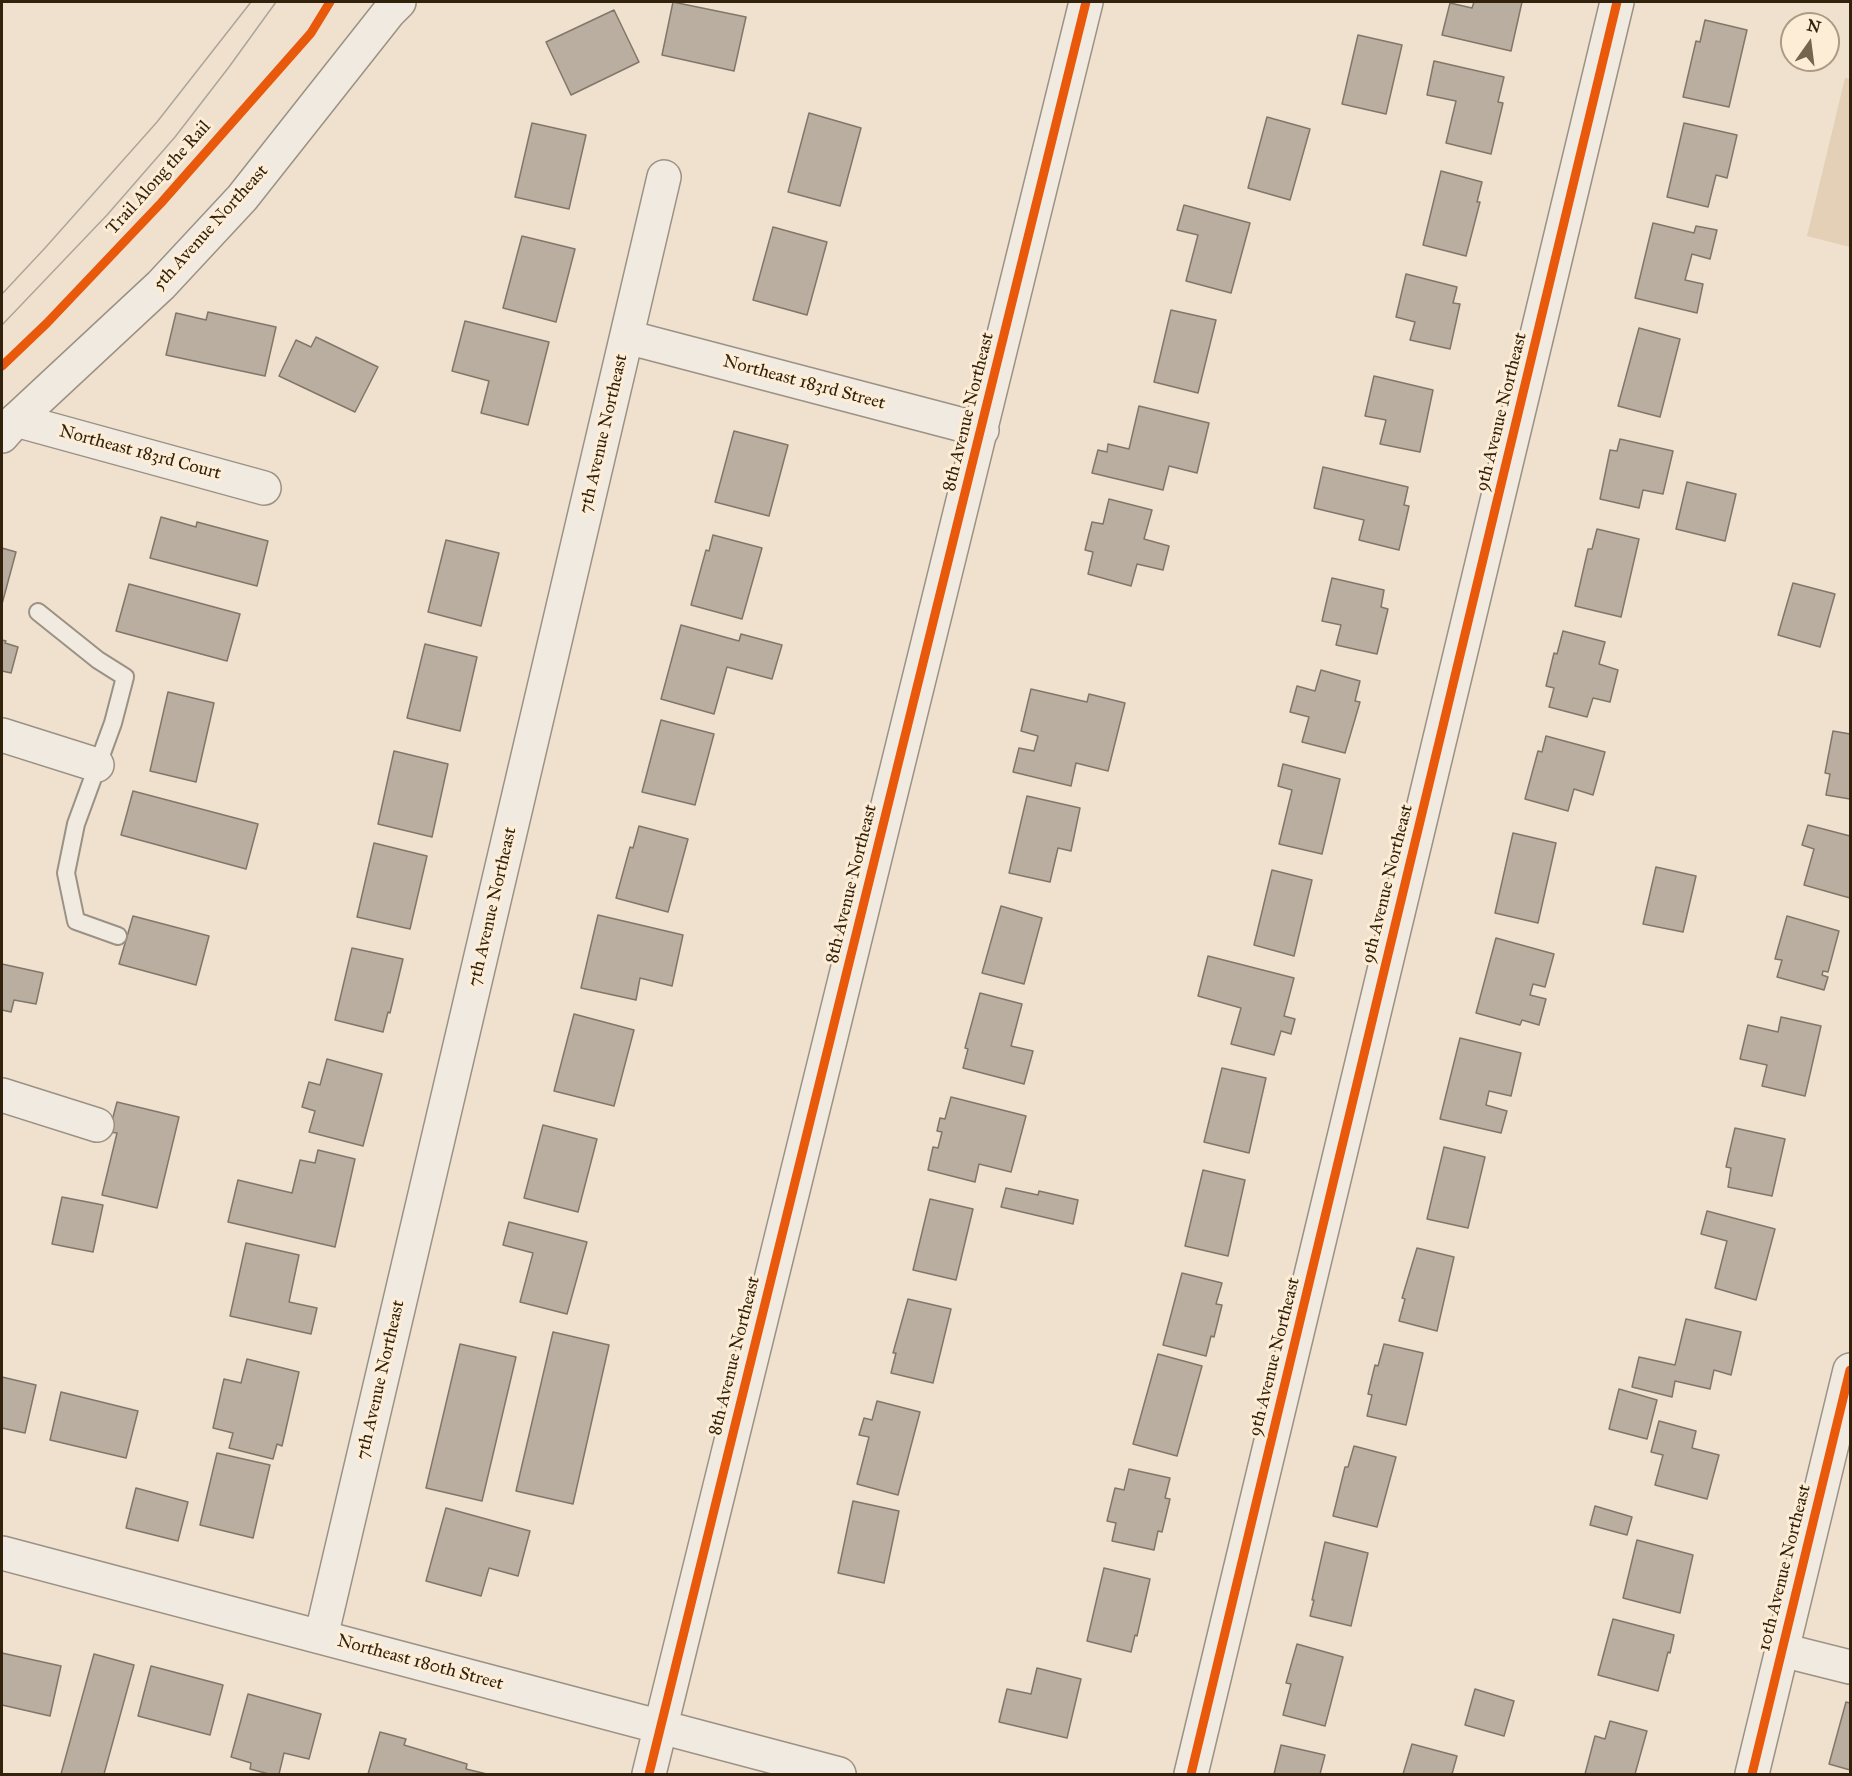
<!DOCTYPE html>
<style>
body{margin:0}
#map{position:relative;width:1852px;height:1776px;overflow:hidden;background:#efe1ce;font-family:"IM FELL Great Primer",serif}
canvas{display:block}
.frame{position:absolute;inset:0;border:3px solid #33220b;pointer-events:none}
.north{position:absolute;left:1780px;top:12px;width:60px;height:60px;box-sizing:border-box;background:#fdedd7;border:2px solid #ac9c85;border-radius:50%;rotate:14deg;font-size:16px;font-weight:700;line-height:24px;text-align:center;color:#33220b}
.north::after{content:'';display:block;margin:auto;width:21px;height:27px;background:#75654f;clip-path:polygon(50% 0,100% 100%,50% 72%,0 100%)}
</style>
<div id="map">
<canvas width="1852" height="1776"></canvas>
<div class="frame"></div>
<div class="north">N</div>
</div>
<script>
const ctx = document.querySelector('canvas').getContext('2d');
ctx.lineJoin = 'round';
function fillPath(path, color) {
  ctx.fillStyle = color;
  ctx.fill(path, 'evenodd');
}
function toPath(rows) {
  const path = new Path2D();
  for (const r of rows) {
    path.moveTo(r[0], r[1]);
    for (let i = 2; i < r.length; i += 2) path.lineTo(r[i], r[i + 1]);
  }
  return path;
}
function strokePath(path, color, width, dash) {
  ctx.strokeStyle = color;
  ctx.lineWidth = width;
  ctx.lineCap = dash ? 'butt' : 'round';
  ctx.setLineDash(dash || []);
  ctx.stroke(path);
}
function write(font, color, halo, rows, align = 'center') {
  ctx.font = font + ' "IM FELL Great Primer",serif';
  ctx.lineWidth = 6;
  ctx.setLineDash([]);
  ctx.textBaseline = 'middle';
  ctx.strokeStyle = halo;
  ctx.fillStyle = color;
  for (const [text, x, y, turn = 0] of rows) {
    ctx.save();
    ctx.translate(x, y);
    ctx.rotate((+turn || 0) * Math.PI / 180);
    ctx.textAlign = isNaN(turn) ? turn : align;
    if (halo) ctx.strokeText(text, 0, 0);
    ctx.fillText(text, 0, 0);
    ctx.restore();
  }
}
const green = toPath([
 [1845,78,1850,79,1850,247,1807,236]
]);
const building = toPath([
 [673,2,746,17,734,71,662,55,673,2],
 [1474,2,1522,2,1511,51,1442,35,1450,3,1472,8,1474,2],
 [614,10,639,62,571,95,546,42,614,10],
 [1705,20,1747,30,1729,107,1683,97,1696,41,1700,42,1705,20],
 [1358,35,1402,45,1386,114,1342,104,1358,35],
 [1434,61,1504,77,1498,102,1503,103,1491,154,1446,143,1456,101,1427,95,1434,61],
 [809,113,861,128,840,206,788,192,809,113],
 [1267,117,1310,129,1290,200,1248,188,1267,117],
 [532,123,586,135,569,209,515,197,532,123],
 [1684,123,1737,135,1727,178,1716,175,1708,207,1667,197,1684,123],
 [1441,171,1482,182,1477,202,1480,202,1466,256,1423,245,1441,171],
 [1184,205,1250,223,1231,293,1186,281,1198,235,1177,230,1184,205],
 [1653,223,1694,233,1696,226,1717,230,1710,259,1692,254,1685,280,1703,284,1697,313,1635,298,1653,223],
 [773,227,827,242,807,315,753,300,773,227],
 [522,236,575,249,556,322,503,308,522,236],
 [1406,274,1457,287,1453,303,1460,304,1450,349,1410,340,1415,322,1396,317,1406,274],
 [1171,310,1216,320,1198,393,1154,382,1171,310],
 [208,312,276,327,265,376,166,355,176,313,206,320,208,312],
 [465,321,549,342,528,425,481,413,489,381,452,371,465,321],
 [1639,328,1680,339,1660,417,1618,406,1639,328],
 [316,337,378,367,355,412,279,376,296,340,311,347,316,337],
 [1374,376,1433,390,1420,452,1380,444,1386,420,1365,416,1374,376],
 [1139,406,1209,423,1197,473,1169,466,1163,490,1092,473,1098,450,1107,452,1108,444,1129,449,1139,406],
 [734,431,788,445,769,516,715,502,734,431],
 [1620,439,1673,451,1663,494,1643,490,1639,508,1600,499,1610,450,1617,451,1620,439],
 [1323,467,1408,487,1404,505,1409,506,1399,550,1359,540,1364,520,1314,508,1323,467],
 [1687,482,1736,494,1725,541,1676,529,1687,482],
 [1109,499,1152,510,1144,539,1169,546,1163,570,1137,564,1131,586,1088,574,1093,552,1085,550,1092,522,1103,524,1109,499],
 [161,517,196,527,197,522,268,541,257,586,150,558,161,517],
 [1597,529,1639,539,1621,617,1575,606,1588,549,1592,549,1597,529],
 [713,535,762,548,742,619,691,605,706,550,709,551,713,535],
 [446,540,499,553,481,626,428,612,446,540],
 [2,548,16,552,2,604,2,548],
 [1332,578,1384,590,1381,607,1388,609,1377,654,1336,645,1341,625,1322,621,1332,578],
 [1793,583,1835,594,1820,647,1778,635,1793,583],
 [129,584,240,614,227,661,116,631,129,584],
 [681,625,739,641,741,634,782,645,772,679,727,667,714,714,661,699,681,625],
 [1563,631,1605,642,1599,664,1618,670,1610,702,1593,698,1587,717,1549,707,1554,688,1546,686,1554,653,1557,654,1563,631],
 [2,640,6,641,5,643,18,647,11,673,2,671,2,640],
 [425,644,477,657,460,731,407,718,425,644],
 [1321,670,1360,681,1355,701,1360,702,1345,753,1302,742,1309,717,1290,712,1297,686,1315,691,1321,670],
 [1031,689,1087,702,1089,694,1125,703,1108,771,1076,763,1071,786,1013,772,1019,748,1034,751,1038,736,1021,731,1031,689],
 [168,692,214,703,196,782,150,771,168,692],
 [661,720,714,734,695,805,642,792,661,720],
 [1833,731,1850,734,1850,799,1826,795,1830,774,1825,773,1833,731],
 [1546,736,1605,752,1593,795,1574,789,1568,811,1525,799,1538,751,1542,752,1546,736],
 [394,751,448,764,432,837,378,824,394,751],
 [1283,764,1340,779,1322,854,1279,844,1292,790,1278,786,1283,764],
 [133,791,258,824,246,869,121,835,133,791],
 [1027,796,1080,808,1071,851,1058,848,1050,882,1009,873,1027,796],
 [1808,825,1850,836,1850,898,1804,885,1814,849,1802,845,1808,825],
 [639,826,688,839,668,912,616,898,630,847,633,848,639,826],
 [1513,833,1556,843,1538,923,1495,913,1513,833],
 [374,843,427,856,410,929,357,917,374,843],
 [1656,867,1696,876,1683,932,1643,924,1656,867],
 [1272,870,1312,880,1294,956,1254,945,1272,870],
 [1001,906,1042,918,1024,984,982,973,1001,906],
 [598,915,683,935,672,986,640,978,636,1000,581,988,598,915],
 [133,916,209,936,196,985,119,964,133,916],
 [1787,916,1839,931,1828,972,1823,971,1822,975,1828,977,1824,990,1777,977,1782,960,1775,959,1787,916],
 [1496,938,1554,954,1545,987,1533,984,1530,995,1546,999,1539,1025,1522,1020,1520,1025,1476,1013,1496,938],
 [352,948,403,959,390,1013,388,1012,383,1032,335,1020,352,948],
 [1208,956,1294,978,1284,1016,1295,1019,1291,1034,1281,1031,1274,1055,1231,1044,1241,1008,1198,996,1208,956],
 [2,964,43,973,36,1004,14,1000,11,1012,2,1010,2,964],
 [980,993,1022,1004,1011,1046,1033,1051,1024,1084,963,1068,968,1049,965,1048,980,993],
 [574,1014,634,1030,614,1106,554,1091,574,1014],
 [1781,1017,1821,1026,1805,1096,1762,1086,1767,1065,1740,1059,1748,1025,1778,1032,1781,1017],
 [1460,1038,1521,1053,1511,1096,1489,1091,1486,1105,1507,1111,1501,1133,1440,1119,1460,1038],
 [327,1059,382,1074,363,1146,309,1132,315,1111,302,1107,309,1082,320,1085,327,1059],
 [1222,1068,1266,1078,1249,1153,1204,1142,1222,1068],
 [951,1097,1026,1116,1011,1172,979,1164,975,1182,928,1170,933,1147,938,1148,942,1132,937,1131,940,1118,945,1119,951,1097],
 [117,1102,179,1117,157,1208,102,1195,117,1133,109,1132,117,1102],
 [543,1125,597,1139,578,1212,524,1198,543,1125],
 [1735,1128,1785,1139,1772,1196,1728,1187,1731,1168,1726,1167,1735,1128],
 [1444,1147,1485,1157,1468,1228,1427,1219,1444,1147],
 [318,1150,355,1159,335,1247,228,1222,238,1180,292,1193,300,1160,315,1163,318,1150],
 [1203,1170,1245,1180,1228,1256,1185,1246,1203,1170],
 [1006,1188,1038,1195,1039,1191,1078,1200,1073,1224,1001,1207,1006,1188],
 [62,1197,103,1205,93,1252,52,1244,62,1197],
 [930,1199,973,1209,956,1280,913,1270,930,1199],
 [1707,1211,1775,1229,1756,1300,1715,1288,1727,1241,1701,1234,1707,1211],
 [509,1222,587,1242,567,1314,520,1302,533,1253,503,1245,509,1222],
 [246,1243,299,1255,289,1302,317,1308,311,1334,230,1316,246,1243],
 [1417,1248,1454,1257,1437,1331,1399,1321,1405,1299,1402,1298,1417,1248],
 [1182,1273,1222,1283,1216,1304,1222,1305,1214,1337,1211,1336,1206,1356,1163,1345,1182,1273],
 [908,1299,951,1309,933,1383,891,1373,896,1353,893,1353,908,1299],
 [1686,1319,1741,1332,1731,1375,1714,1370,1710,1389,1675,1381,1672,1397,1632,1387,1639,1357,1675,1365,1686,1319],
 [553,1332,609,1345,573,1504,516,1491,553,1332],
 [460,1344,516,1357,482,1501,426,1488,460,1344],
 [1384,1344,1423,1353,1406,1425,1367,1416,1372,1395,1368,1394,1375,1365,1378,1366,1384,1344],
 [1158,1354,1202,1366,1177,1456,1133,1444,1158,1354],
 [247,1359,299,1372,282,1446,277,1444,273,1459,229,1448,233,1433,213,1428,224,1379,241,1383,247,1359],
 [2,1377,36,1385,25,1433,2,1428,2,1377],
 [1619,1389,1657,1400,1647,1439,1609,1429,1619,1389],
 [61,1392,138,1411,126,1458,50,1440,61,1392],
 [877,1401,920,1412,898,1495,857,1484,869,1437,859,1435,864,1418,872,1420,877,1401],
 [1659,1421,1696,1431,1692,1448,1719,1455,1707,1499,1655,1485,1663,1455,1651,1452,1659,1421],
 [1354,1446,1396,1457,1377,1527,1333,1516,1345,1467,1348,1467,1354,1446],
 [217,1453,270,1465,253,1538,200,1525,217,1453],
 [1129,1469,1170,1478,1165,1498,1170,1499,1162,1532,1158,1531,1154,1550,1112,1541,1116,1523,1107,1521,1115,1488,1124,1490,1129,1469],
 [136,1488,188,1502,178,1541,126,1528,136,1488],
 [853,1501,899,1511,884,1583,838,1573,853,1501],
 [1595,1506,1632,1517,1627,1535,1590,1525,1595,1506],
 [446,1508,530,1531,518,1576,489,1568,481,1596,426,1581,446,1508],
 [1637,1540,1693,1555,1680,1613,1623,1598,1637,1540],
 [1325,1542,1368,1553,1351,1626,1310,1616,1314,1600,1312,1600,1325,1542],
 [1104,1568,1150,1579,1137,1636,1135,1635,1131,1652,1087,1641,1104,1568],
 [1613,1619,1674,1635,1670,1653,1668,1652,1658,1691,1598,1675,1613,1619],
 [1297,1644,1343,1657,1325,1726,1283,1715,1291,1684,1286,1683,1297,1644],
 [2,1653,61,1666,50,1716,2,1705,2,1653],
 [94,1654,134,1665,104,1774,61,1774,94,1654],
 [151,1666,223,1685,210,1735,138,1716,151,1666],
 [1037,1668,1081,1679,1067,1738,999,1722,1007,1689,1031,1694,1037,1668],
 [1475,1689,1514,1701,1504,1736,1465,1725,1475,1689],
 [248,1694,321,1714,309,1759,284,1753,279,1774,269,1774,250,1769,251,1763,231,1757,248,1694],
 [1846,1702,1850,1703,1850,1770,1829,1764,1846,1702],
 [1610,1721,1647,1731,1635,1774,1585,1774,1595,1736,1605,1739,1610,1721],
 [380,1732,406,1739,404,1745,467,1764,466,1769,487,1774,368,1774,380,1732],
 [1412,1744,1457,1756,1452,1774,1403,1774,1412,1744],
 [1281,1745,1325,1755,1320,1774,1274,1774,1281,1745]
]);
const service = toPath([
 [38,612,98,660,125,677,113,723,76,824,66,873,76,921,118,936]
]);
const minor = toPath([
 [627,337,982,430],
 [16,420,264,488],
 [2,735,97,765],
 [2,1095,97,1125],
 [2,1553,839,1774],
 [321,1637,664,177],
 [1782,1650,1850,1667],
 [649,1774,1086,2],
 [1191,1774,1617,2]
]);
const tertiary = toPath([
 [2,436,16,420,161,285,242,198,389,12,399,2],
 [1752,1774,1850,1370]
]);
const tram = toPath([
 [2,294,45,248,157,122,251,2],
 [2,325,107,215,175,137,229,67,276,2]
]);
const cycleway = toPath([
 [2,366,47,323,161,203,311,33,330,2],
 [649,1774,1086,2],
 [1191,1774,1617,2],
 [1752,1774,1850,1370]
]);
const streetNames = [
 ["Trail Along the Rail",159,178,-48],
 ["5th Avenue Northeast",211,228,-48],
 ["Northeast 183rd Street",804,383,15],
 ["8th Avenue Northeast",969,412,-76],
 ["9th Avenue Northeast",1502,412,-76],
 ["7th Avenue Northeast",604,434,-77],
 ["Northeast 183rd Court",140,453,15],
 ["8th Avenue Northeast",852,884,-76],
 ["9th Avenue Northeast",1388,884,-76],
 ["7th Avenue Northeast",493,907,-77],
 ["8th Avenue Northeast",735,1356,-76],
 ["9th Avenue Northeast",1275,1357,-76],
 ["7th Avenue Northeast",381,1380,-77],
 ["10th Avenue Northeast",1785,1568,-76],
 ["Northeast 180th Street",420,1663,15]
];
fillPath(green, '#e3d0b6');
fillPath(building, '#b9aea0');
strokePath(building, '#80776a', 1.5);
strokePath(service, '#9b9184', 20);
strokePath(minor, '#9b9184', 36);
strokePath(tertiary, '#9b9184', 36);
strokePath(service, '#f1eae0', 16);
strokePath(minor, '#f1eae0', 33);
strokePath(tertiary, '#f1eae0', 33);
strokePath(tram, '#aba59b', 1.5);
strokePath(cycleway, '#e8590c', 9);
write('18px', '#33220b', '#fdedd7', streetNames);
</script>
